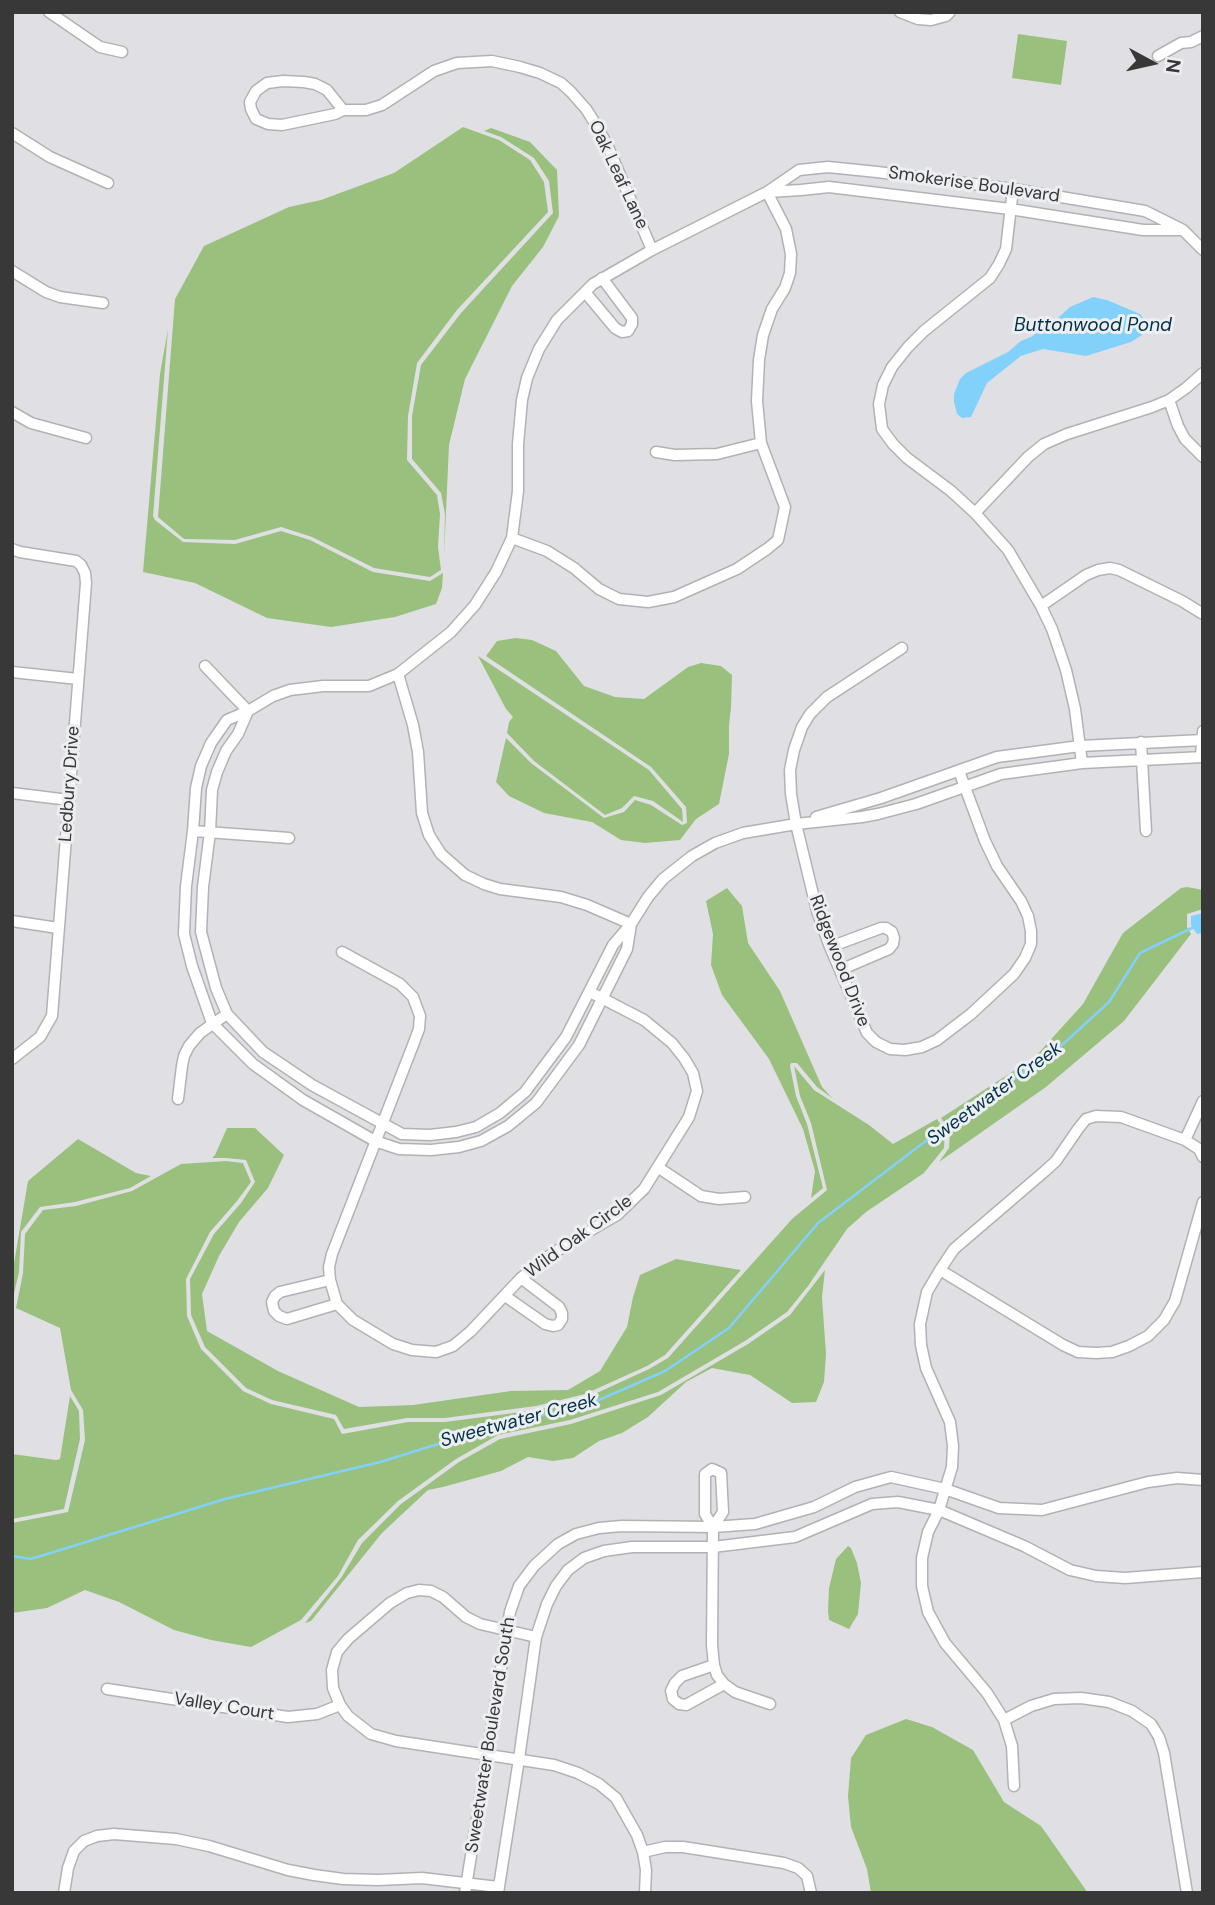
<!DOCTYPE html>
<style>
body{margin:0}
#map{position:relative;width:1215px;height:1905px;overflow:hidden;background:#e0e0e4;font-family:"DM Sans",sans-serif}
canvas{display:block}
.frame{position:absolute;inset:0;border:14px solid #383839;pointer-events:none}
.north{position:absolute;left:1117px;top:28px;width:70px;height:70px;-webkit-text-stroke:5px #edeef1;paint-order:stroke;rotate:98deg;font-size:19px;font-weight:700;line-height:28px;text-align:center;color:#383839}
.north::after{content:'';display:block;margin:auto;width:24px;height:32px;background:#383839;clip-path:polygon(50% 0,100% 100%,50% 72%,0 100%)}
</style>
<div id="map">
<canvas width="1215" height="1905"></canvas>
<div class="frame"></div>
<div class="north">N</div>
</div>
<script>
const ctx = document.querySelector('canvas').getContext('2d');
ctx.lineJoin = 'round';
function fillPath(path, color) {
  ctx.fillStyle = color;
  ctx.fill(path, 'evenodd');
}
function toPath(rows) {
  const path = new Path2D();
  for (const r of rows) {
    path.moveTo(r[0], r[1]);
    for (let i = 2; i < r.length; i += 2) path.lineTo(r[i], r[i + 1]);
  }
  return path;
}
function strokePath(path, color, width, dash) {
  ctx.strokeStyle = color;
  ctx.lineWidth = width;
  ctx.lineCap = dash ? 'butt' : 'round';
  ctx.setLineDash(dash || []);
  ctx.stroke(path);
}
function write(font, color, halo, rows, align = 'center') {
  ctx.font = font + ' "DM Sans",sans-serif';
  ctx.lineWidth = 6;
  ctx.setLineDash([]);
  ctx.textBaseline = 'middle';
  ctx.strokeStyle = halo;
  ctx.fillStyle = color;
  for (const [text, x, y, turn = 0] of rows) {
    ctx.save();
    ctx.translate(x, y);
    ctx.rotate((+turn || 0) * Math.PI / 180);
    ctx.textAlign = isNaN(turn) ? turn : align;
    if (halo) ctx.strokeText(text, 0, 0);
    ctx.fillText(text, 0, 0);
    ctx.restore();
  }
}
const green = toPath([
 [1018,34,1067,41,1061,85,1012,78],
 [463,127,499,140,530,160,544,182,548,212,457,310,417,363,408,416,407,460,437,495,440,514,438,547,441,570,430,577,374,568,312,537,281,527,235,540,184,539,158,517,175,299,204,246,289,207,321,200,394,173],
 [491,128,530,142,557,170,559,216,543,247,512,286,465,379,449,445,444,557,445,514,441,493,412,459,412,416,421,365,461,313,553,213,549,181,534,158,501,137,484,131],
 [168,329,153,516,155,520,183,542,235,544,281,531,310,540,373,572,430,581,443,573,442,588,436,604,395,617,331,627,267,618,195,583,143,572,160,374],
 [516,638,532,640,556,651,584,686,615,697,644,699,688,667,701,663,721,666,732,675,731,708,729,725,729,754,719,804,696,819,680,840,645,843,621,840,592,822,544,813,509,796,496,782,506,738,531,763,604,818,624,812,635,800,651,805,682,825,687,823,686,807,651,767,486,656,497,641],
 [478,656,649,770,682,809,683,822,653,801,634,796,622,808,605,815,534,761,507,733,509,722,513,717,506,709],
 [1187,887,1203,890,1203,909,1187,914,1187,927,1191,934,1124,1021,1046,1087,939,1162,949,1148,950,1130,941,1118,1035,1057,1083,1004,1123,933,1181,888],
 [727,888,742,906,748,943,780,991,822,1087,832,1098,817,1087,797,1063,791,1063,790,1066,796,1096,807,1124,823,1188,811,1198,815,1171,803,1129,769,1059,722,995,711,965,713,934,706,901],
 [794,1066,814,1090,869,1125,893,1144,937,1119,945,1131,944,1148,924,1173,866,1212,847,1229,808,1286,787,1312,745,1341,658,1392,570,1420,498,1435,456,1459,398,1501,358,1540,338,1576,301,1620,251,1647,211,1640,174,1630,119,1602,85,1590,47,1608,12,1613,12,1523,68,1512,85,1440,83,1410,71,1390,60,1328,16,1308,23,1273,25,1234,43,1210,76,1206,132,1191,181,1164,226,1161,243,1163,251,1182,237,1201,210,1232,186,1279,187,1316,201,1349,243,1391,271,1404,334,1419,342,1434,408,1422,445,1422,537,1410,586,1398,649,1369,668,1358,792,1219,827,1190,811,1123,800,1096],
 [227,1128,255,1128,284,1155,268,1188,239,1222,219,1256,202,1294,207,1331,278,1371,359,1407,413,1405,511,1391,568,1390,600,1371,627,1327,633,1297,640,1275,676,1259,741,1270,665,1355,647,1366,585,1394,536,1406,445,1418,407,1418,344,1429,336,1415,272,1400,246,1388,205,1347,191,1315,190,1279,214,1234,241,1203,255,1182,246,1160,226,1158,212,1158,215,1155],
 [78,1139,136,1173,151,1176,130,1188,75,1202,40,1207,21,1232,19,1272,12,1302,12,1275,28,1181],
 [825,1270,822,1297,826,1354,824,1382,816,1402,792,1403,750,1375,712,1368,686,1382,648,1417,622,1433,599,1441,573,1458,553,1461,528,1457,501,1471,443,1487,428,1490,382,1533,311,1621,305,1623,341,1578,362,1543,401,1504,459,1462,500,1439,571,1424,661,1395,748,1344,790,1315],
 [70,1396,79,1411,80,1439,64,1509,12,1519,12,1454,56,1460,60,1459],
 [848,1546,851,1548,857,1563,861,1583,858,1614,849,1629,829,1620,828,1611,829,1588,836,1559],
 [906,1719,932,1727,973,1750,1004,1802,1041,1826,1088,1893,871,1893,867,1869,851,1827,848,1796,851,1758,866,1735]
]);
const water = toPath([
 [1093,297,1107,300,1140,314,1145,321,1142,335,1131,342,1086,356,1043,349,1021,356,987,383,971,417,962,418,957,414,954,402,954,394,960,379,966,373,1008,352,1021,341,1033,336,1039,328,1058,318,1070,307],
 [1203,913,1203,933,1197,934,1191,925,1191,916]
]);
const stream = toPath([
 [12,1556,31,1559,225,1499,380,1462,493,1427,592,1403,665,1371,729,1328,818,1223,931,1137,1061,1046,1109,1002,1140,953,1194,927]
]);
const street = toPath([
 [49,12,100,47,122,52],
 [900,12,918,19,931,20,946,16,950,12],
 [1158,56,1181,43,1191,42,1203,36],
 [343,110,327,90,315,84,304,82,283,81,267,83,256,91,250,102,251,109,256,119,268,124,282,125,335,114,343,110,366,110,382,105,434,71,457,63,492,61,520,67,540,73,561,83,571,92,586,109,598,128,609,149,652,250],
 [12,133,50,157,108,183],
 [1013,189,1006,249,999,264,990,278,924,331,908,347,892,367,883,385,879,404,882,429,893,444,907,458,951,491,975,513,1008,550,1041,606,1052,629,1066,670,1075,709,1082,763],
 [768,192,801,190,829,187,1010,209,1143,230,1180,230],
 [12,271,46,292,60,297,103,303],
 [585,292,615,328,622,332,628,331,632,324,632,318,602,278],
 [1169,400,1178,426,1185,439,1203,457],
 [12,412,31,423,86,438],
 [656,452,675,455,717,454,761,443],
 [975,513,1028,457,1044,444,1067,434,1152,407,1169,400,1186,388,1203,373],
 [512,538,547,551,574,568,599,589,619,599,648,602,674,597,737,569,767,549,778,540,785,507,761,443,757,401,759,360,763,335,772,309,785,288,790,273,791,254,786,229,767,192],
 [12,549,20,552,76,561,81,565,85,573,86,583,52,1016,40,1037,12,1059],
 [1041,606,1086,575,1098,570,1110,568,1119,570,1182,601,1203,614],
 [902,648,827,697,810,714,802,727,794,750,790,770,791,794,796,824,817,911,830,947,867,1033,876,1042,890,1049,905,1050,922,1047,937,1040,971,1014,1014,974,1025,958,1031,944,1031,931,1028,916,1021,901,997,866,985,841,959,771],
 [205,666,248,711],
 [12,672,78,679],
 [398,674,413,725,418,752,422,813,429,835,441,854,465,875,484,884,500,889,561,897,587,905,631,924],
 [248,711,238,734,226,751,217,772,212,790,210,832,203,887,201,932,216,988,227,1014,263,1052,312,1085,402,1134,430,1135,456,1132,476,1127,500,1113,525,1092,566,1037,613,945,631,924,648,897,663,879,692,856,715,843,743,833,796,824,862,817,878,814,916,804,1001,774,1082,763,1203,757],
 [1141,742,1146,831],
 [1201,757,1203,731],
 [12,793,69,800],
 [816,817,881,798,997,757,1080,746,1203,740],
 [193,831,289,838],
 [12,921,58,928],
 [631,924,627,949,579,1045,536,1103,508,1126,481,1141,459,1147,431,1150,399,1149,375,1141,303,1100,253,1064,212,1023,192,966,184,934,186,886,193,831,196,788,201,766,211,743,227,720,248,711,273,696,290,690,323,686,369,686,398,674,451,632,475,605,496,572,512,538,518,491,518,444,522,400,527,378,539,349,557,320,593,284,652,250,767,192,799,170,828,167,877,172,1013,189,1145,211,1183,230,1203,250],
 [830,947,881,928,886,928,892,932,894,938,893,944,889,949,840,970],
 [342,952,400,984,413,997,420,1016,419,1029,413,1045,332,1254,329,1267,330,1280,337,1304,353,1320,393,1344,412,1350,436,1352,453,1346,471,1331,521,1278,540,1262,569,1243,617,1215,644,1189,689,1117,697,1091,693,1073,684,1058,672,1043,644,1020,590,992],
 [178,1099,182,1066,184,1056,189,1046,200,1033,227,1014],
 [1185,1140,1203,1101],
 [659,1168,701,1196,719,1199,745,1197],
 [940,1270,1063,1345,1078,1352,1096,1353,1112,1352,1129,1346,1148,1336,1164,1320,1175,1301,1203,1202],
 [330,1280,280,1292,275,1296,272,1302,274,1311,279,1316,287,1319,337,1304],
 [505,1296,545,1324,553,1326,558,1325,562,1319,562,1313,559,1307,521,1278],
 [713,1527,705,1514,705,1474,712,1469,721,1473,723,1512,713,1527,712,1645,714,1665,717,1675,724,1684,735,1692,770,1704],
 [536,1637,480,1624,466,1617,443,1597,431,1591,419,1590,407,1593,390,1603,348,1639,337,1652,332,1670,333,1688,340,1705,348,1716,371,1734,396,1741,554,1765,578,1773,599,1784,616,1798,637,1835,643,1852,646,1870,645,1893],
 [714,1665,682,1676,675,1683,671,1691,673,1699,679,1704,686,1705,724,1684],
 [107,1689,288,1717,317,1714,340,1705],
 [1004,1720,1031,1706,1054,1699,1081,1698,1109,1702,1132,1711,1151,1724,1159,1737,1164,1753,1187,1893],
 [1014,1786,1012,1746,1004,1720,987,1693,945,1643,928,1612,922,1586,922,1558,928,1532,939,1510,952,1467,953,1446,950,1422,926,1368,921,1345,920,1324,927,1292,940,1270,954,1249,1045,1171,1056,1161,1078,1129,1086,1119,1096,1116,1121,1117,1185,1140,1199,1149,1203,1157],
 [643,1852,665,1847,683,1847,784,1863,798,1868,807,1876,811,1893],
 [64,1893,68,1868,74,1851,84,1841,97,1836,114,1834,176,1839,209,1846,288,1870,314,1875,343,1879,378,1880,422,1878,498,1887],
 [465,1893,510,1612,519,1586,534,1566,558,1544,576,1534,599,1528,622,1526,713,1527,755,1524,814,1507,855,1487,891,1477,945,1489,999,1508,1042,1510,1148,1482,1177,1478,1203,1480],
 [498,1893,519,1759,536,1637,547,1604,556,1586,568,1570,584,1558,604,1551,632,1547,713,1547,795,1537,872,1504,898,1502,939,1510,1024,1546,1070,1570,1096,1576,1125,1578,1203,1572]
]);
const streetNames = [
 ["Oak Leaf Lane",618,175,65],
 ["Smokerise Boulevard",974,185,8],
 ["Ledbury Drive",70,784,-86],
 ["Ridgewood Drive",839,961,69],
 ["Wild Oak Circle",579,1237,-36],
 ["Valley Court",224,1707,9],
 ["Sweetwater Boulevard South",491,1735,-81]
];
const waterNames = [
 ["Buttonwood Pond",1093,326],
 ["Sweetwater Creek",995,1094,-36],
 ["Sweetwater Creek",519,1421,-15]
];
fillPath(green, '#9ac07d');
fillPath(water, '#82d1fa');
strokePath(stream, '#82d1fa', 2.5);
strokePath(street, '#b1b2b5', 13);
strokePath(street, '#fff', 10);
write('18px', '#383839', '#edeef1', streetNames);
write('italic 19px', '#023247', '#edeef1', waterNames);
</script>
